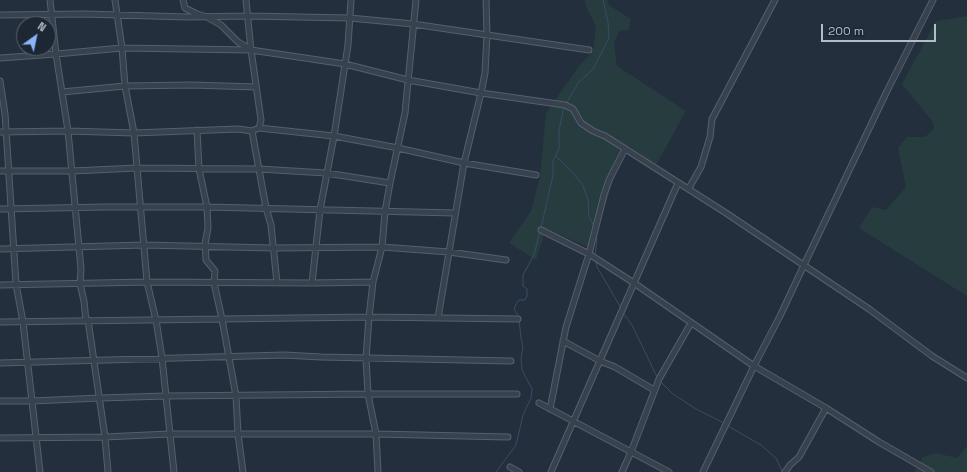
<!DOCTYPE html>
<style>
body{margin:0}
#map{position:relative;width:967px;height:472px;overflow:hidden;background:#242f3e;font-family:"Space Grotesk",sans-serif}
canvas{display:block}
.north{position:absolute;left:16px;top:16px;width:40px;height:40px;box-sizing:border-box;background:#1d2633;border:1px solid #59626f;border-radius:50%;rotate:33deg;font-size:11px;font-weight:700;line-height:16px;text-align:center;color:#b4bcc9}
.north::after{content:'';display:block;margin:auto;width:14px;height:18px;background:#8ab4f8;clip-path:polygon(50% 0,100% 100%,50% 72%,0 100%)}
.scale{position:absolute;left:821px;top:24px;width:115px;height:18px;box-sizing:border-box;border:2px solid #b4bcc9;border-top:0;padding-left:5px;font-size:12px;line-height:14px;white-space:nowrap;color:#b4bcc9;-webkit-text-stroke:3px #1d2633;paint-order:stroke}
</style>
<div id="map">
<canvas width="967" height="472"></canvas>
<div class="north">N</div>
<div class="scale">200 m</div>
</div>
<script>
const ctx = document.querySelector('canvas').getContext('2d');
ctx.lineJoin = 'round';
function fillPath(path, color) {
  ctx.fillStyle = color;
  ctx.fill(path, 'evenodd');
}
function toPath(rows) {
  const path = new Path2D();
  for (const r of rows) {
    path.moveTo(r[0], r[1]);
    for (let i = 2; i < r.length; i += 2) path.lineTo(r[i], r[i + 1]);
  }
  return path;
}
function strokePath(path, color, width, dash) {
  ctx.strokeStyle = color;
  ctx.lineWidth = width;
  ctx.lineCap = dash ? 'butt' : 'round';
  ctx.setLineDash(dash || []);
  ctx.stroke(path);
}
const green = toPath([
 [585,0,607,0,610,6,631,19,629,30,619,31,614,43,617,66,686,111,656,165,630,147,616,173,602,214,593,249,546,229,536,260,509,243,531,211,540,177,546,113,580,65,593,51,596,26,586,7],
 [967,16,967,296,859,228,872,207,886,210,906,187,898,148,907,137,925,137,934,128,932,121,902,84,936,21],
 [967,446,967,472,914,472,923,457,936,453,957,458]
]);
const stream = toPath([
 [566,104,578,83,593,69,609,38,608,22,603,0],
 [556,156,572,172,582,184,588,199,589,217,594,226],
 [541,228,553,175,553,161,559,149,559,130,564,107],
 [595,255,597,239,596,234],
 [596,262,597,267,621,308],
 [623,313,632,325,657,377],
 [518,316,514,309,516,304,519,300,525,300,527,296,527,289,523,286,523,275,534,255,540,231],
 [660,381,673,394,696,409,724,423],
 [728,426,761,445,776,458,782,471],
 [496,472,516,445,523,415,531,398,532,389,522,370,521,359,523,347,521,338,519,319]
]);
const minor = toPath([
 [50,0,56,54,122,48,251,50,345,64,408,80,481,93,565,105,573,109,581,123,593,131,605,136,726,213,869,309,932,356,967,378],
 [115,0,122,48,125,86,134,133,147,282,156,320,162,358,174,472],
 [183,0,185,8,197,14,207,17,221,25,238,42,250,49],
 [246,0,251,50,261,120,259,128],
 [0,15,86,14,187,17,248,16,350,18,413,24,589,50],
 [0,58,56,54,68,131,81,269,80,284,84,301,86,321],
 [0,81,5,114,16,284,23,322,40,472],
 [62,92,125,86,192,85,256,87],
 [197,130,199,169,207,207,208,228,205,244,206,260,215,271,214,283,222,319,236,396,238,434,243,472],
 [252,131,266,208,271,225,277,283],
 [0,132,68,131,134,133,238,129,252,131,259,128,334,136,398,148,464,163,536,175],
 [0,171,72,171,137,168,259,169,326,173,390,183],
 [689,188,701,167,710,137,712,119,775,0],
 [0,209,106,207,207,207,455,213],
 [541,230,589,254,634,283,754,366,826,408,879,442,931,472],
 [0,249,144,245,273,248,382,247,449,252,506,260],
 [312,283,320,210,334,136,348,45,351,0],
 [0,285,147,282,312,283,373,282],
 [438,318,464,163,481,93,485,73,487,34,486,0],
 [88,320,105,437,108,472],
 [0,322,369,317,518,319],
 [563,341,600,361,615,367,654,390],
 [0,363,284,355,321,357,511,361],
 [0,401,32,401,100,398,166,396,368,394,517,394],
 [539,403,669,472],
 [550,409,566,327,589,254,604,195,609,180,625,149],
 [0,438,105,437,169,434,376,434,508,437],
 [510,467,519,472],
 [378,472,376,434,368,394,366,358,369,317,373,282,382,247,385,212,390,183,405,113,416,0],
 [551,472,678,183],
 [622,472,631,452,659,379,691,323],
 [703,472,754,366,780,316,804,265,887,91,933,0],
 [785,472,790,465,799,457,826,408]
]);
fillPath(green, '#263c3f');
strokePath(stream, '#394c67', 1);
strokePath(minor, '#565f6c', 7);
strokePath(minor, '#38414e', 5);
</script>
